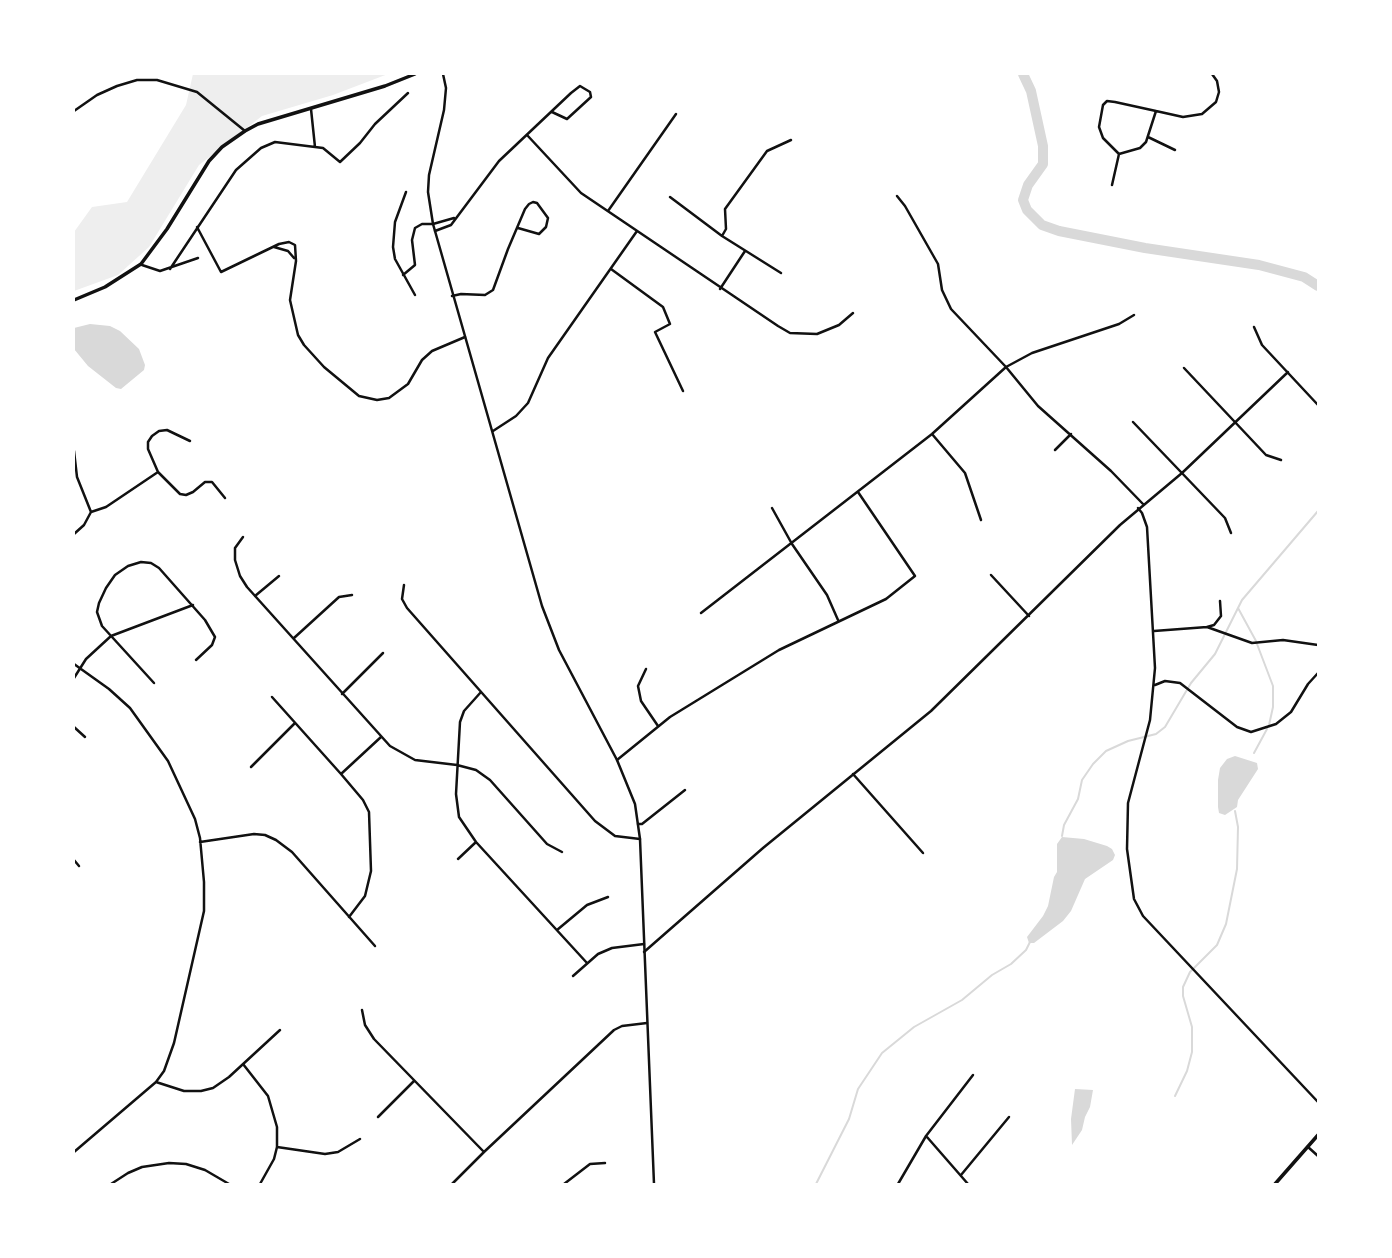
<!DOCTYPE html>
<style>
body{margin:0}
#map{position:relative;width:1392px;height:1258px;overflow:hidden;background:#fff;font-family:Inter,sans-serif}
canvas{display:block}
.frame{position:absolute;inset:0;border:75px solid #fff;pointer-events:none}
</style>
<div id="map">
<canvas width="1392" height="1258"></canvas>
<div class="frame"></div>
</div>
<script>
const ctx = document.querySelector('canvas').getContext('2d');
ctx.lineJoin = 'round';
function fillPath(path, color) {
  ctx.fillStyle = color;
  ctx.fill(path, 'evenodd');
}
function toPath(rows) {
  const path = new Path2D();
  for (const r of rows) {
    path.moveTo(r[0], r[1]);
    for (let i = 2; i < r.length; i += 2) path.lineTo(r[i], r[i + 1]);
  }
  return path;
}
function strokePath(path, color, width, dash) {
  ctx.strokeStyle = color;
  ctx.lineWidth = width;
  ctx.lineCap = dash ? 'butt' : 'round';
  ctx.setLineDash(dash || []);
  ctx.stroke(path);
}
const green = toPath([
 [193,74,388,74,333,95,262,116,199,165,149,247,118,275,74,291,74,232,92,207,127,202,186,105]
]);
const water = toPath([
 [90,324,110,326,120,331,139,349,145,365,144,370,121,389,116,388,88,366,74,349,74,328],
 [1235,756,1257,763,1258,769,1238,800,1237,807,1225,815,1219,813,1218,807,1218,780,1220,768,1227,759],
 [1062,837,1084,839,1107,846,1112,849,1115,855,1113,860,1085,879,1071,911,1063,921,1034,943,1029,943,1027,937,1043,916,1048,906,1054,877,1057,872,1057,844],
 [1075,1089,1093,1090,1090,1107,1085,1117,1082,1130,1072,1145,1071,1119]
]);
const stream = toPath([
 [1238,608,1256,641],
 [1257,644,1273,686,1273,707,1269,725],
 [1254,753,1267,729],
 [1062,836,1064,825,1078,799,1082,780,1093,764,1106,751,1128,741,1156,734,1165,727,1191,683,1215,654,1242,600,1318,511],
 [1175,1096,1187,1071,1192,1052,1192,1027,1183,996,1183,987,1190,972,1217,945,1226,924,1237,869,1238,827,1235,811],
 [816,1184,849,1119,858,1089,882,1053,914,1027,962,1000,992,975,1011,964,1026,950,1030,942]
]);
const river = toPath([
 [1023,74,1031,91,1043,146,1043,164,1028,185,1023,200,1027,210,1042,225,1059,231,1145,248,1259,265,1304,277,1318,286]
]);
const minor = toPath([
 [311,109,315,147],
 [74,111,97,95,117,86,137,80,157,80,197,92,245,131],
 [1156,111,1146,142,1140,148,1119,154,1103,138,1099,127,1103,105,1107,101,1115,102,1156,111,1183,117,1202,114,1216,102,1219,92,1217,81,1212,74],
 [527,135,581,193,778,326,790,333,817,334,839,325,853,313],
 [1148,137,1175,150],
 [1112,185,1119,154],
 [406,192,395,222,393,247,395,259,415,295],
 [897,196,905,206,938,264,942,290,951,309,1006,367,1038,406,1111,471,1143,504],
 [670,197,722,236,781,273],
 [608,211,676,114],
 [197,227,221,272,279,244,289,242,295,245,296,261,290,300,298,335,304,345,324,367,359,396,377,400,389,398,408,384,422,360,432,351,465,337],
 [435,231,451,225,499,161,571,93,580,86,590,92,591,97,567,119,552,112],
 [722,236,726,229,725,209,767,151,791,140],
 [274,247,288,251,294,258],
 [142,265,160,271,198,258],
 [170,269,236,170,261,148,275,142,323,148,340,162,360,143,375,124,408,93],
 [611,269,663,307,670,324,655,332,683,391],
 [403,275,415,265,412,240,415,228,422,224,433,224,454,218],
 [720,289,745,251],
 [452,296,461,294,485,295,493,290,508,249,525,209,529,204,533,202,537,203,548,218,546,227,539,234,518,228],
 [1254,327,1262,345,1318,405],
 [1184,368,1266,455,1281,460],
 [1133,422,1225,518,1231,533],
 [493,431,516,416,528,403,548,358,637,231],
 [932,434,965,473,981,520],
 [190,441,167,430,159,431,152,436,148,442,148,449,158,472,180,494,186,495,193,492,205,482,212,482,225,498],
 [1055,450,1071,434],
 [74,451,77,477,91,512,84,525,74,534],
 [772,508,792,544,827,595,838,620],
 [1138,508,1142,513,1147,527,1155,668,1150,720,1128,803,1127,849,1134,899,1143,916,1318,1102],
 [91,512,106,507,158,472],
 [243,537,235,548,235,560,240,576,247,587,390,746,415,760,457,765,476,770,490,780,547,844,562,852],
 [991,575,1029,616],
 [404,585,402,599,407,608,595,821,615,836,640,839],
 [255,596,279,576],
 [701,613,932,434,1006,367,1032,353,1119,324,1134,315],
 [1207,627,1214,625,1221,616,1220,601],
 [1154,631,1207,627,1252,643,1283,640,1318,645],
 [294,638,339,597,352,595],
 [74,664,109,689,130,708,168,761,195,819,200,838,204,882,204,911,174,1043,164,1071,156,1082,74,1152],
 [646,669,638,686,641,701,658,726],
 [74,678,86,659,111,636,193,605],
 [154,683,102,626,97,612,99,603,106,588,115,575,128,566,141,562,151,563,159,568,205,620,215,637,212,645,196,660],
 [1155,685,1165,681,1180,683,1237,727,1251,732,1276,724,1291,712,1308,684,1318,673],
 [481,692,464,711,460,722,456,794,459,817,476,842,587,963],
 [342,694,383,653],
 [272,697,341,774,363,800,369,812,371,871,365,896,349,917],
 [74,727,85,737],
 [617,760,670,717,779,650,886,599,915,576,858,492],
 [251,767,295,723],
 [341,774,381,737],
 [853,774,923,853],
 [638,824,642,824,685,790],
 [200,842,254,834,265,835,276,840,292,852,375,946],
 [458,859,476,842],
 [74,860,79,866],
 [557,930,587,905,608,897],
 [644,952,763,848,931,711,1120,525,1182,473,1288,372],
 [573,976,598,954,612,948,644,944],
 [362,1010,365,1025,374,1039,484,1152],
 [243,1064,268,1096,277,1127,277,1147,274,1159,260,1184],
 [156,1082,184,1091,201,1091,213,1088,229,1077,280,1030],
 [378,1117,414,1081],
 [927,1137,968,1184],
 [277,1147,325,1154,338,1152,360,1139],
 [1308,1147,1318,1156],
 [961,1175,1009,1117],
 [111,1184,128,1173,142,1167,169,1163,186,1164,205,1170,229,1184],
 [452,1184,484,1152,614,1030,622,1026,647,1023],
 [564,1184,590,1164,605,1163],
 [898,1184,926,1136,973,1075]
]);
const tertiary = toPath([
 [443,74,446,88,444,110,429,175,428,192,433,224,542,606,559,650,617,760,635,804,640,839,654,1184]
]);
const secondary = toPath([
 [74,300,105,287,141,264,167,229,209,161,222,147,245,131,258,124,385,86,415,74],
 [1275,1184,1318,1135]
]);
fillPath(green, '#eee');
fillPath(water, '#d9d9d9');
strokePath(stream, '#d9d9d9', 2);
strokePath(river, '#d9d9d9', 10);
strokePath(minor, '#111', 2.5);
strokePath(tertiary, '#111', 2.5);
strokePath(secondary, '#111', 3.5);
</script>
